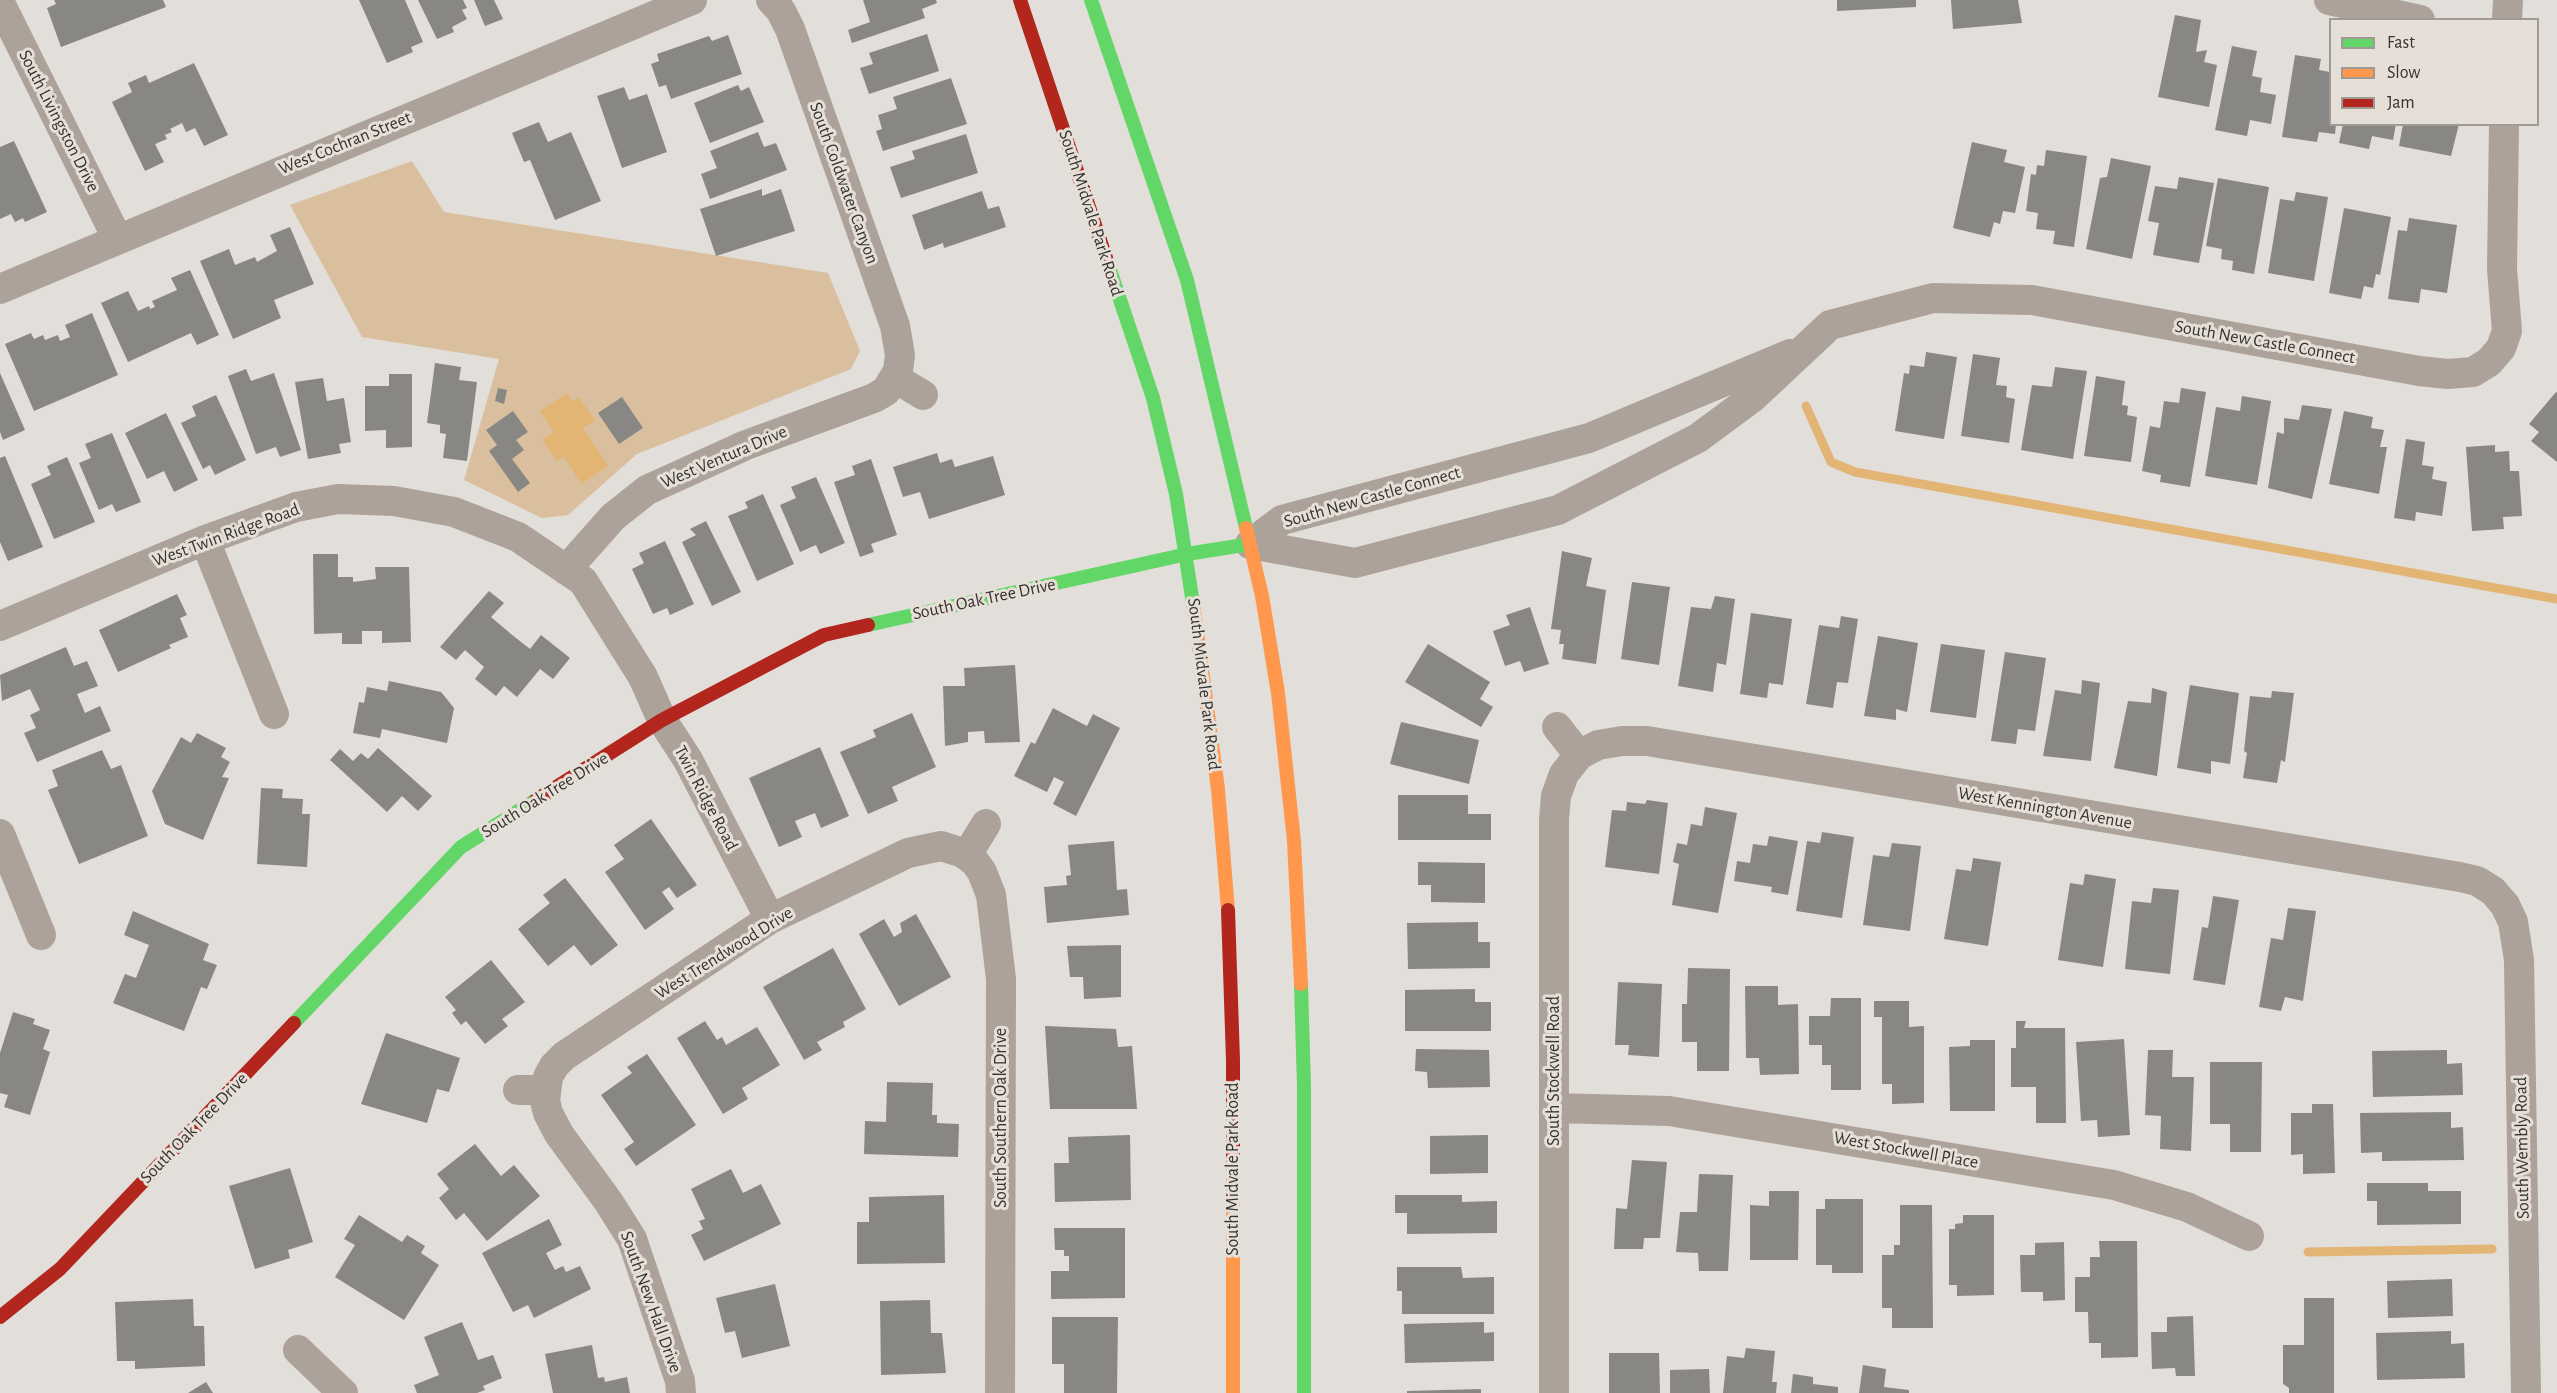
<!DOCTYPE html>
<style>
body{margin:0}
#map{position:relative;width:2557px;height:1393px;overflow:hidden;background:#e2deda;font-family:"Alegreya Sans",sans-serif}
canvas{display:block}
.legend{position:absolute;left:2329px;top:18px;width:210px;height:108px;box-sizing:border-box;background:#e5dfd7;border:2px solid #9f9a94;margin:0;padding:8px 10px;list-style:none;font-size:18px;color:#35322f}
.legend li{display:flex;align-items:center;gap:12px;height:30px}
.legend b{width:30px;border:2px solid #9f9a94}
</style>
<div id="map">
<canvas width="2557" height="1393"></canvas>
<ul class="legend">
<li><b style="height:8px;background:#63d668"></b>Fast</li>
<li><b style="height:8px;background:#ff974d"></b>Slow</li>
<li><b style="height:8px;background:#b3261e"></b>Jam</li>
</ul>
</div>
<script>
const ctx = document.querySelector('canvas').getContext('2d');
ctx.lineJoin = 'round';
function fillPath(path, color) {
  ctx.fillStyle = color;
  ctx.fill(path, 'evenodd');
}
function toPath(rows) {
  const path = new Path2D();
  for (const r of rows) {
    path.moveTo(r[0], r[1]);
    for (let i = 2; i < r.length; i += 2) path.lineTo(r[i], r[i + 1]);
  }
  return path;
}
function strokePath(path, color, width, dash) {
  ctx.strokeStyle = color;
  ctx.lineWidth = width;
  ctx.lineCap = dash ? 'butt' : 'round';
  ctx.setLineDash(dash || []);
  ctx.stroke(path);
}
function write(font, color, halo, rows, align = 'center') {
  ctx.font = font + ' "Alegreya Sans",sans-serif';
  ctx.lineWidth = 6;
  ctx.setLineDash([]);
  ctx.textBaseline = 'middle';
  ctx.strokeStyle = halo;
  ctx.fillStyle = color;
  for (const [text, x, y, turn = 0] of rows) {
    ctx.save();
    ctx.translate(x, y);
    ctx.rotate((+turn || 0) * Math.PI / 180);
    ctx.textAlign = isNaN(turn) ? turn : align;
    if (halo) ctx.strokeText(text, 0, 0);
    ctx.fillText(text, 0, 0);
    ctx.restore();
  }
}
const green = toPath([
 [412,161,444,212,828,273,860,351,851,369,637,454,568,515,542,518,464,480,499,359,362,337,290,205]
]);
const water = toPath([
 [567,393,573,402,579,397,595,420,583,428,608,466,581,484,564,457,557,461,542,440,554,432,540,411]
]);
const stream = toPath([
 [1806,406,1831,462,1855,472,2557,599],
 [2308,1252,2492,1249]
]);
const building = toPath([
 [54,0,163,0,166,7,61,47,47,8,56,4],
 [359,0,405,0,423,42,411,47,413,52,387,63],
 [418,0,463,0,467,8,462,10,467,19,452,27,454,32,437,39],
 [474,0,494,0,503,19,485,26],
 [863,0,936,0,937,3,922,9,925,18,852,43,848,30,870,22],
 [1837,0,1916,0,1916,7,1837,11],
 [1951,0,2018,0,2022,23,1953,29],
 [2175,15,2201,20,2196,52,2207,50,2204,62,2217,65,2209,107,2158,97],
 [927,34,939,71,869,94,860,68,873,64,869,53],
 [728,35,742,74,671,99,666,85,659,87,651,64,659,61,657,54,709,36,712,41],
 [2232,46,2257,51,2252,76,2262,78,2260,92,2276,95,2271,124,2250,120,2247,136,2215,130],
 [2295,55,2321,59,2319,70,2330,72,2330,124,2336,124,2335,134,2319,132,2317,142,2282,137],
 [194,63,228,135,204,146,195,128,186,132,182,123,170,129,172,132,165,135,167,139,155,144,164,162,145,171,112,102,132,92,128,83,146,75,149,83],
 [951,78,967,124,883,151,876,131,882,129,878,115,897,109,893,97],
 [738,85,741,91,749,87,764,122,710,143,694,103],
 [624,87,629,100,647,94,667,152,622,168,597,96],
 [539,122,548,142,571,132,601,201,555,220,530,160,524,162,512,133],
 [2343,124,2396,124,2393,140,2372,136,2369,149,2339,143],
 [2403,124,2459,124,2451,156,2399,146],
 [758,132,764,147,776,143,787,170,710,199,701,174,717,168,710,151],
 [966,134,978,173,901,198,890,167,915,159,912,151],
 [14,141,47,212,25,222,23,218,15,222,11,214,0,219,0,147],
 [1972,142,2007,150,2004,162,2025,167,2015,213,2003,211,2000,224,1994,222,1990,237,1953,228],
 [2046,150,2087,156,2074,247,2053,244,2055,231,2036,229,2038,213,2026,211,2031,174,2036,175,2037,165,2044,166],
 [2111,158,2151,166,2132,259,2086,249,2100,178,2107,177],
 [2179,177,2214,183,2199,263,2153,255,2159,223,2148,221,2155,186,2177,189],
 [2218,178,2269,187,2254,274,2232,270,2233,261,2221,259,2222,249,2206,246],
 [762,189,762,196,781,189,795,231,716,256,700,209],
 [982,191,988,209,999,206,1006,227,944,248,943,243,924,250,912,215],
 [2296,192,2328,197,2314,281,2268,273,2280,199,2294,201],
 [2344,208,2391,217,2380,275,2376,274,2373,288,2364,286,2361,299,2329,293],
 [2409,218,2457,225,2447,293,2421,289,2419,303,2388,299,2398,230,2407,231],
 [290,227,314,284,274,300,281,318,233,339,200,261,229,249,235,265,255,257,257,262,277,251,270,235],
 [190,270,219,335,197,345,191,333,128,362,101,303,128,291,138,311,149,306,150,309,155,307,152,301,177,290,171,278],
 [92,313,118,375,34,411,5,344,31,333,34,339,43,335,45,340,58,335,60,341,70,337,65,325],
 [1926,352,1957,357,1944,439,1895,431,1904,373,1909,374,1910,365,1924,367],
 [1973,354,2000,358,1996,385,2007,386,2006,397,2015,399,2009,443,1961,436],
 [435,363,461,367,459,380,477,382,467,461,443,458,446,434,440,433,440,425,427,423],
 [2055,367,2087,371,2073,459,2021,450,2032,385,2052,387],
 [246,369,251,381,274,373,301,450,280,457,276,447,256,454,228,376],
 [0,373,25,430,3,440,0,432],
 [389,374,412,374,412,447,386,448,386,430,365,431,365,386,389,386],
 [2096,376,2125,381,2122,405,2128,406,2127,415,2137,417,2131,462,2084,456],
 [323,378,327,401,344,398,351,442,339,444,341,453,308,459,295,382],
 [498,388,507,390,504,404,495,401],
 [2181,388,2206,392,2190,487,2160,482,2161,475,2142,471,2150,426,2160,428,2164,401,2179,403],
 [2556,392,2557,393,2557,462,2531,441,2539,432,2529,424],
 [216,395,246,460,215,475,210,465,203,469,181,423,196,416,192,406],
 [2242,396,2271,401,2257,485,2205,476,2216,407,2240,411],
 [622,397,643,428,619,444,598,413],
 [2302,405,2332,409,2312,499,2268,488,2277,432,2284,434,2284,418,2299,420],
 [513,411,528,432,516,440,524,450,512,459,530,483,518,492,489,451,497,445,486,430],
 [2344,411,2373,417,2371,428,2384,430,2380,447,2387,447,2379,494,2329,484],
 [166,413,198,480,174,492,164,471,147,479,125,433],
 [112,433,141,502,116,512,112,504,99,510,79,463,91,458,85,444],
 [2406,439,2425,442,2422,465,2434,467,2432,479,2447,482,2442,516,2416,512,2415,521,2394,518],
 [2495,445,2495,452,2509,451,2510,471,2519,471,2522,516,2503,517,2504,529,2472,531,2466,447],
 [937,453,940,463,952,459,955,467,993,456,1005,495,929,519,920,492,903,497,893,467],
 [5,456,43,547,8,561,0,542,0,458],
 [67,457,95,522,54,539,31,484,51,475,47,466],
 [871,459,897,535,871,544,874,552,860,557,834,482,855,475,852,466],
 [816,477,845,543,820,554,816,545,800,552,780,505,796,498,791,487],
 [763,494,794,564,757,581,728,516,748,508,745,502],
 [706,521,741,592,712,606,682,542,696,535,690,529],
 [665,541,694,604,670,615,667,608,653,614,632,569,644,563,639,553],
 [1562,551,1592,558,1586,586,1606,590,1596,664,1562,659,1564,644,1559,644,1561,630,1551,629],
 [313,554,338,554,338,577,353,577,353,582,376,579,375,567,409,567,411,642,382,643,382,631,362,631,362,644,342,644,342,633,314,634],
 [1632,582,1670,587,1659,665,1621,659],
 [489,591,504,603,491,617,511,634,530,649,541,635,570,658,553,679,540,669,517,697,504,686,496,696,475,679,484,667,465,650,456,660,440,647],
 [177,594,187,615,180,618,188,637,169,645,171,648,118,672,99,630],
 [1715,596,1735,599,1726,665,1717,663,1713,692,1678,686,1691,607,1711,609],
 [1530,607,1549,664,1524,672,1520,661,1505,666,1493,631,1510,625,1506,615],
 [1751,613,1792,619,1783,685,1769,683,1767,698,1740,694],
 [1841,616,1858,619,1848,683,1837,682,1833,708,1806,704,1819,625,1839,628],
 [1878,636,1918,643,1907,712,1896,709,1896,720,1864,716],
 [1428,644,1490,682,1480,699,1493,707,1481,727,1405,682],
 [1941,644,1985,650,1976,718,1930,712],
 [66,647,74,666,87,661,98,686,77,694,85,713,100,706,111,731,37,762,24,733,36,728,30,715,40,710,30,689,2,701,0,675],
 [2005,652,2046,658,2035,731,2018,729,2016,744,1991,741],
 [1015,665,1020,742,985,743,984,731,968,732,968,742,945,746,943,686,965,686,964,668],
 [2082,680,2100,683,2091,761,2043,756,2055,690,2081,694],
 [389,681,441,692,454,708,447,743,382,729,380,738,353,733,359,702,364,703,367,687,387,691],
 [2190,685,2239,693,2230,764,2211,761,2211,774,2177,768],
 [2152,688,2167,692,2157,776,2114,768,2128,701,2151,703],
 [2272,691,2294,693,2285,762,2281,760,2277,783,2243,778,2247,753,2244,751,2250,696,2271,698],
 [1053,708,1087,726,1093,714,1120,728,1076,816,1053,804,1064,782,1054,777,1047,792,1014,776,1031,742,1035,744],
 [912,713,936,767,892,787,898,801,868,814,840,752,876,737,873,730],
 [1401,722,1479,740,1469,784,1390,764],
 [197,733,226,748,221,757,230,762,222,777,229,778,203,840,165,824,152,791,181,737,191,743],
 [820,747,849,816,821,828,815,813,795,821,802,837,779,847,749,778],
 [378,748,432,796,418,811,402,796,387,812,330,760,340,749,353,761,361,753,368,759],
 [102,750,111,769,121,765,148,836,79,864,48,790,58,786,52,770],
 [261,788,283,789,282,798,303,799,302,814,310,814,307,867,257,864],
 [1398,795,1468,795,1468,814,1491,814,1491,840,1398,840],
 [1647,800,1668,803,1659,874,1605,867,1612,810,1626,811,1627,802,1645,804],
 [1705,807,1737,813,1718,913,1672,905,1679,864,1673,862,1677,843,1687,845,1691,824,1702,826],
 [651,819,697,885,677,898,669,887,662,892,674,909,645,930,605,872,624,859,614,845],
 [1822,832,1854,837,1842,918,1796,911,1807,841,1820,843],
 [1769,836,1798,841,1788,895,1771,892,1772,887,1734,881,1737,861,1750,863,1753,844,1767,846],
 [1114,841,1117,890,1127,889,1129,915,1047,923,1044,887,1067,885,1066,876,1071,875,1068,845],
 [1892,843,1921,846,1910,931,1863,925,1873,855,1889,857],
 [1973,858,2001,862,1988,946,1944,939,1956,869,1971,871],
 [1418,862,1485,863,1485,903,1431,902,1431,885,1418,885],
 [2085,874,2116,879,2103,967,2058,960,2070,883,2083,885],
 [565,878,618,945,591,966,574,945,548,966,518,929,550,903,543,895],
 [2153,888,2179,890,2170,974,2125,969,2132,901,2151,903],
 [2213,896,2239,900,2225,985,2193,980,2202,927,2208,928],
 [2288,908,2316,911,2303,1001,2285,997,2281,1011,2259,1007,2271,938,2283,940],
 [133,911,209,944,203,960,217,965,207,989,201,987,184,1031,113,1003,125,974,136,978,149,945,124,935],
 [916,914,951,977,899,1006,859,934,884,919,894,937,902,932,900,923],
 [1478,922,1478,942,1490,942,1490,968,1408,969,1407,923],
 [1121,945,1121,997,1084,999,1083,977,1070,977,1067,946],
 [833,948,866,1009,843,1022,845,1027,817,1042,822,1050,804,1060,763,987],
 [491,960,525,1002,502,1019,508,1026,485,1044,466,1021,461,1025,452,1013,456,1010,445,997],
 [1688,968,1730,969,1729,1071,1697,1071,1697,1042,1682,1042,1682,1004,1687,1004],
 [1618,982,1662,984,1659,1057,1628,1055,1629,1045,1615,1045],
 [1745,986,1778,986,1778,1005,1798,1004,1799,1074,1760,1075,1759,1058,1746,1058],
 [1475,989,1475,1002,1491,1002,1491,1031,1405,1031,1405,990],
 [1831,998,1861,998,1861,1090,1831,1090,1831,1065,1822,1065,1822,1045,1809,1045,1809,1016,1830,1016],
 [1874,1001,1909,1001,1909,1027,1924,1026,1924,1103,1892,1104,1892,1084,1882,1084,1882,1017,1874,1017],
 [13,1012,35,1019,33,1024,50,1030,43,1049,50,1052,30,1115,4,1107,8,1095,0,1093,0,1053],
 [705,1021,717,1040,722,1037,726,1045,757,1027,780,1065,742,1088,748,1099,723,1114,677,1038],
 [2016,1021,2026,1021,2024,1028,2065,1028,2066,1123,2036,1123,2036,1087,2011,1087,2011,1048,2016,1048],
 [1045,1026,1116,1029,1118,1047,1132,1046,1137,1109,1050,1109],
 [386,1033,460,1058,449,1092,437,1089,427,1123,361,1104],
 [2124,1039,2130,1135,2098,1137,2097,1120,2081,1121,2076,1042],
 [1970,1040,1995,1040,1995,1111,1950,1111,1949,1047,1970,1046],
 [1416,1049,1489,1050,1490,1087,1428,1088,1427,1072,1415,1071],
 [2148,1050,2173,1050,2172,1077,2194,1077,2191,1151,2160,1149,2161,1116,2145,1115],
 [2447,1050,2447,1064,2462,1063,2463,1095,2373,1097,2372,1051],
 [647,1054,696,1125,636,1166,624,1149,634,1142,601,1095,632,1073,627,1067],
 [2210,1062,2262,1062,2261,1152,2230,1152,2230,1124,2210,1124],
 [887,1082,933,1083,932,1115,937,1115,937,1123,959,1124,958,1157,864,1154,865,1121,886,1122],
 [2312,1104,2333,1104,2335,1173,2303,1174,2303,1154,2291,1155,2291,1113,2312,1113],
 [2451,1112,2451,1128,2463,1127,2464,1160,2382,1161,2382,1152,2361,1153,2360,1113],
 [1130,1135,1131,1200,1055,1202,1054,1163,1069,1163,1068,1137],
 [1488,1135,1488,1173,1430,1174,1430,1136],
 [475,1144,501,1176,514,1165,540,1196,487,1241,464,1213,456,1220,439,1198,449,1189,437,1174],
 [1632,1160,1667,1162,1660,1238,1644,1238,1643,1249,1614,1249,1616,1208,1627,1209],
 [290,1168,313,1242,288,1250,290,1258,255,1269,229,1186],
 [731,1169,743,1193,761,1184,781,1224,704,1261,691,1235,703,1229,699,1221,705,1219,691,1189],
 [1699,1174,1733,1175,1728,1271,1699,1271,1698,1253,1676,1252,1680,1212,1697,1212],
 [2367,1183,2428,1183,2428,1191,2461,1191,2461,1224,2377,1225,2377,1201,2367,1201],
 [1769,1191,1799,1191,1798,1260,1750,1260,1750,1205,1769,1206],
 [944,1195,945,1263,857,1264,857,1222,869,1222,869,1197],
 [1395,1195,1462,1195,1462,1202,1497,1201,1497,1233,1407,1234,1407,1213,1395,1213],
 [1825,1199,1863,1199,1863,1273,1832,1273,1832,1265,1816,1265,1816,1209,1825,1209],
 [1900,1205,1932,1205,1933,1328,1892,1328,1892,1308,1882,1308,1882,1255,1894,1255,1894,1245,1900,1245],
 [359,1215,402,1242,407,1235,425,1246,421,1253,439,1265,404,1320,335,1277,355,1245,344,1239],
 [1963,1215,1994,1215,1994,1295,1957,1296,1957,1285,1949,1285,1949,1229,1955,1229,1955,1224,1963,1223],
 [549,1219,562,1245,546,1253,555,1270,563,1266,566,1272,580,1266,591,1289,534,1318,528,1305,513,1312,482,1253],
 [1054,1228,1125,1228,1125,1298,1051,1299,1051,1271,1069,1271,1069,1256,1064,1256,1064,1250,1055,1250],
 [2099,1241,2137,1241,2138,1357,2101,1358,2101,1343,2089,1343,2088,1312,2075,1312,2075,1277,2090,1277,2090,1257,2100,1257],
 [2064,1242,2065,1300,2043,1301,2043,1292,2021,1292,2020,1255,2035,1255,2035,1243],
 [1397,1267,1461,1267,1463,1278,1494,1277,1494,1314,1402,1314,1402,1291,1397,1291],
 [2452,1279,2453,1316,2388,1318,2387,1281],
 [775,1284,790,1346,742,1358,735,1331,725,1333,716,1298],
 [2304,1298,2334,1298,2334,1393,2289,1393,2289,1388,2283,1384,2283,1345,2304,1345],
 [193,1299,194,1326,204,1326,205,1366,135,1369,135,1361,117,1361,115,1302],
 [930,1300,931,1333,942,1333,946,1373,881,1375,880,1301],
 [2193,1316,2195,1376,2176,1376,2175,1368,2152,1369,2151,1332,2167,1332,2167,1317],
 [1052,1317,1118,1317,1117,1393,1064,1393,1064,1364,1052,1364],
 [462,1322,478,1360,493,1355,502,1378,483,1386,485,1390,477,1393,417,1393,414,1385,439,1375,424,1337],
 [1484,1322,1484,1333,1494,1332,1494,1361,1405,1363,1404,1324],
 [2451,1331,2451,1344,2464,1343,2465,1378,2377,1380,2376,1333],
 [592,1345,598,1378,604,1377,605,1382,627,1377,630,1393,553,1393,545,1354],
 [1746,1348,1775,1351,1772,1382,1777,1382,1776,1393,1723,1393,1727,1356,1744,1358],
 [1609,1353,1659,1353,1660,1393,1609,1393],
 [1863,1365,1886,1369,1884,1387,1909,1390,1909,1393,1859,1393],
 [1709,1369,1710,1393,1670,1393,1670,1370],
 [1793,1374,1813,1377,1813,1384,1838,1387,1838,1393,1791,1393],
 [206,1382,213,1393,188,1393],
 [1481,1389,1481,1393,1407,1393,1407,1391]
]);
const street = toPath([
 [2329,0,2420,20],
 [0,3,117,238],
 [2507,20,2508,0],
 [0,289,692,0],
 [895,378,923,395],
 [205,540,274,714],
 [1250,544,1355,563,1558,510,1698,438,1752,398,1830,325,1933,298,2032,300,2419,371,2448,374,2473,372,2489,362,2501,348,2507,331,2502,269,2504,124],
 [1250,544,1282,520,1589,438,1790,354],
 [566,570,613,517,647,490,746,445,874,398,886,391,898,371,900,355,895,326,790,29,781,11,771,0],
 [0,626,205,540,296,507,338,499,394,501,454,512,518,537,583,581,643,677,662,720,688,760,770,919],
 [1557,727,1579,755],
 [0,834,41,935],
 [967,855,986,824],
 [518,1090,545,1090],
 [1554,1108,1669,1111,2114,1185,2187,1207,2249,1236],
 [298,1350,343,1393],
 [681,1393,680,1381,632,1239,608,1201,559,1134,548,1113,545,1101,548,1077,554,1066,564,1056,770,919,908,853,941,846,963,853,975,862,982,872,991,895,1001,979,1000,1393],
 [1554,1393,1554,819,1556,796,1564,774,1579,755,1598,745,1622,741,1647,741,2460,877,2477,881,2493,891,2505,905,2513,922,2519,960,2526,1393]
]);
const fast = toPath([
 [1091,0,1187,280,1246,528],
 [1108,264,1153,398,1176,494,1194,610],
 [868,625,1187,554,1250,544],
 [1301,984,1304,1087,1304,1393],
 [294,1023,461,847,536,800]
]);
const slow = toPath([
 [1246,528,1262,596,1278,693,1294,841,1301,984],
 [1194,610,1218,789,1228,910],
 [1233,1168,1233,1393]
]);
const jam = toPath([
 [1020,0,1108,264],
 [536,800,662,720,824,635,868,625],
 [1228,910,1233,1060,1233,1168],
 [0,1317,60,1269,294,1023]
]);
const streetNames = [
 ["South Livingston Drive",59,121,63],
 ["West Cochran Street",345,143,-22],
 ["South Coldwater Canyon",844,183,70],
 ["South Midvale Park Road",1091,213,72],
 ["South New Castle Connect",2265,342,10],
 ["West Ventura Drive",724,457,-23],
 ["South New Castle Connect",1372,497,-16],
 ["West Twin Ridge Road",226,535,-20],
 ["South Oak Tree Drive",984,599,-12],
 ["South Midvale Park Road",1204,684,83],
 ["South Oak Tree Drive",545,795,-32],
 ["Twin Ridge Road",706,798,62],
 ["West Kennington Avenue",2045,808,10],
 ["West Trendwood Drive",724,953,-32],
 ["South Stockwell Road",1554,1071,-90],
 ["South Southern Oak Drive",1001,1118,-90],
 ["South Oak Tree Drive",194,1128,-46],
 ["South Wembly Road",2522,1148,-91],
 ["West Stockwell Place",1906,1150,10],
 ["South Midvale Park Road",1233,1169,-90],
 ["South New Hall Drive",651,1302,70]
];
fillPath(green, '#dabf9e');
fillPath(water, '#e3b575');
strokePath(stream, '#e3b575', 9);
fillPath(building, '#898784');
strokePath(street, '#aca299', 30);
strokePath(fast, '#63d668', 14);
strokePath(slow, '#ff974d', 14);
strokePath(jam, '#b3261e', 14);
write('18px', '#35322f', '#e5dfd7', streetNames);
</script>
